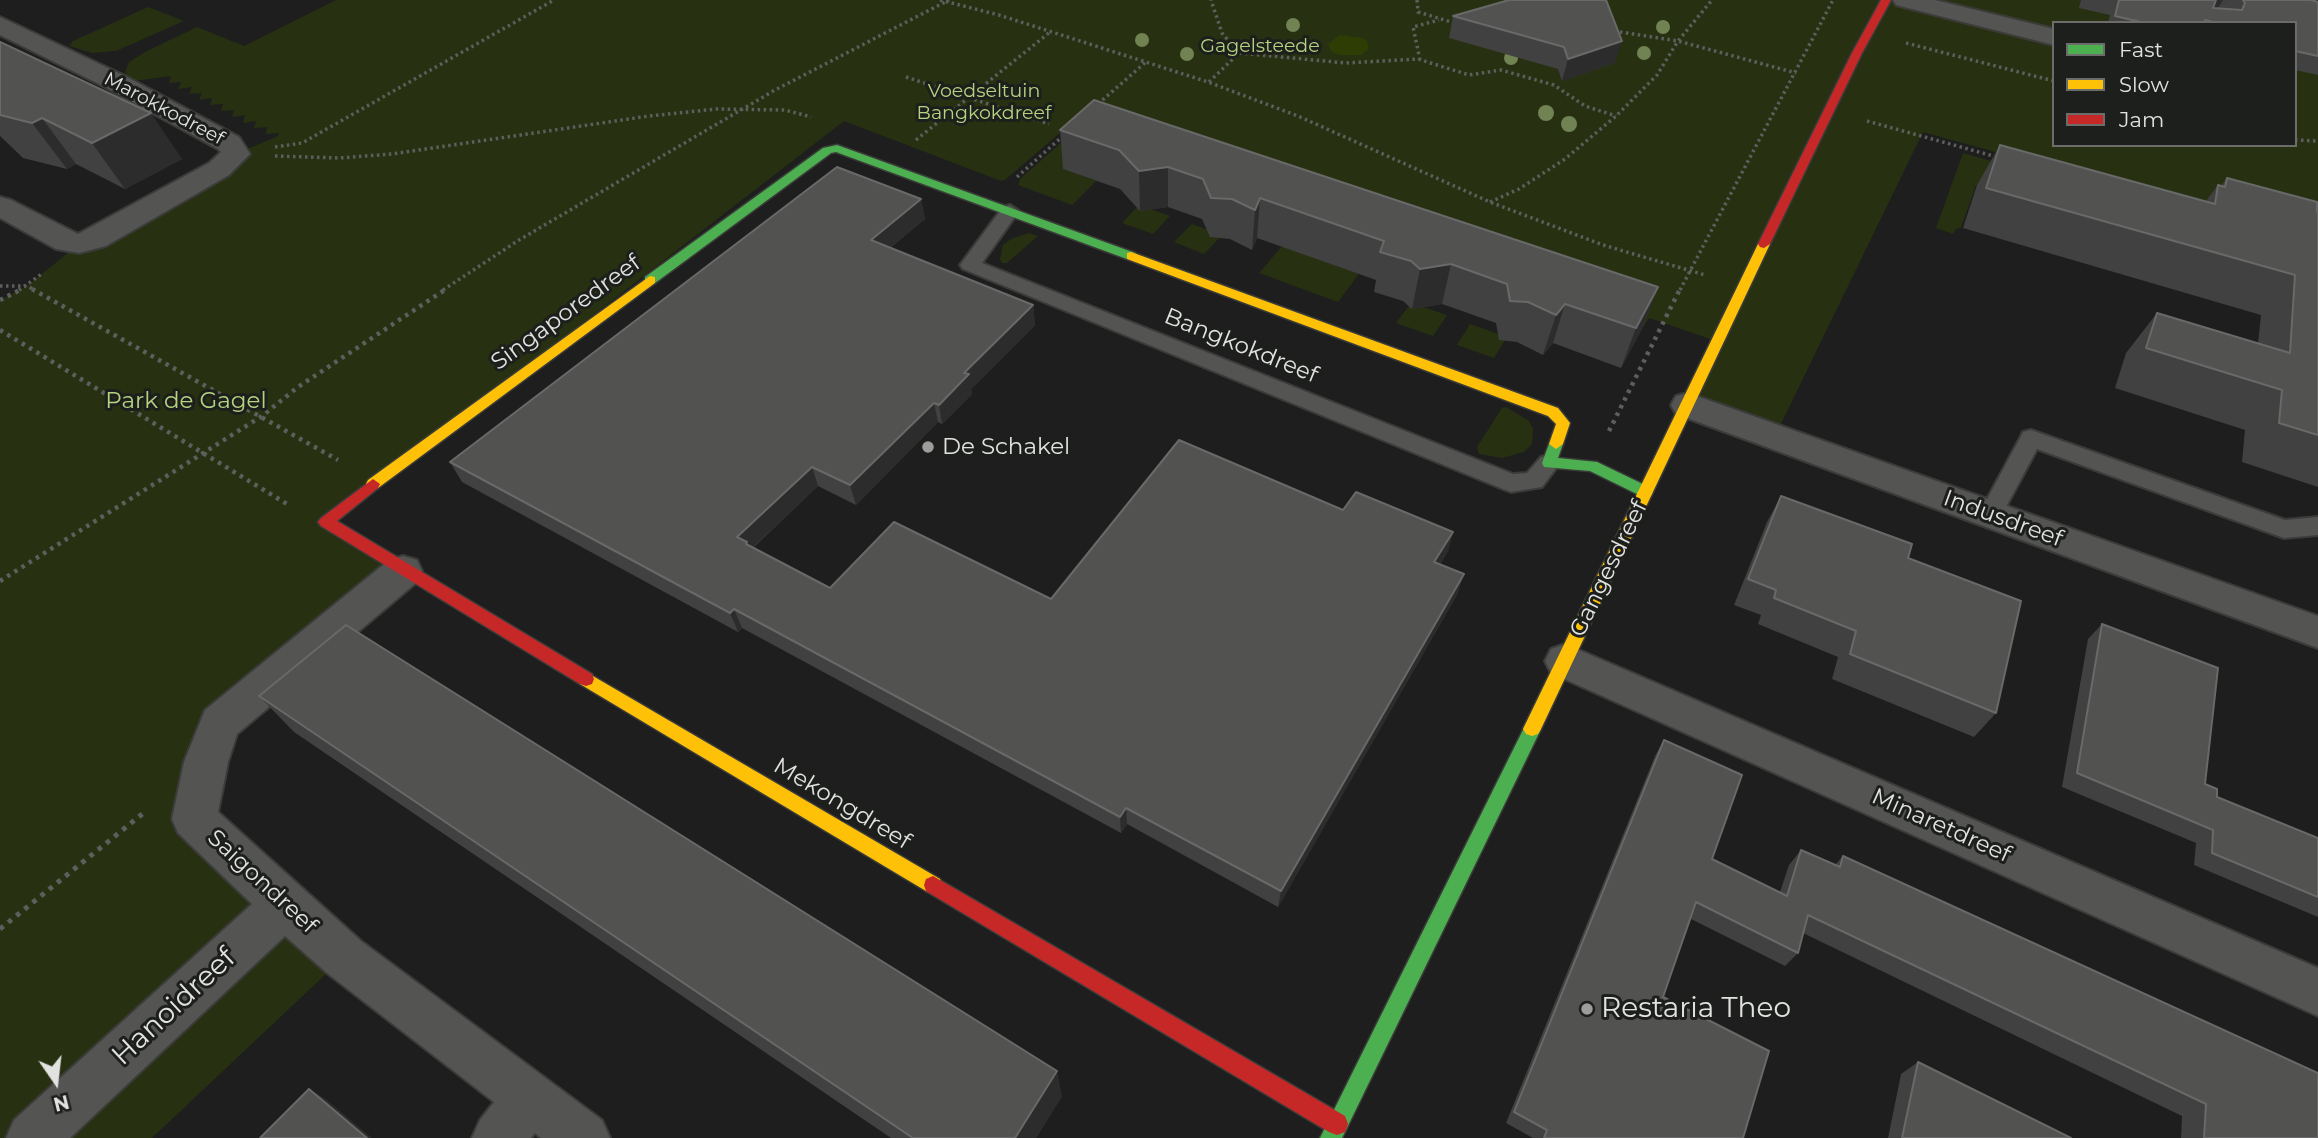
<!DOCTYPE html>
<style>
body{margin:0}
#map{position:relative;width:2318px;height:1138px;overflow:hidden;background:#1d1e1d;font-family:Montserrat,sans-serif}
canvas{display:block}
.legend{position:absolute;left:2052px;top:21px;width:245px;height:126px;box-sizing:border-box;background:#1d1f1c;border:2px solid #6c6d6a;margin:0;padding:9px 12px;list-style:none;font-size:21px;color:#e2e2e0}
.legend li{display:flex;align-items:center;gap:14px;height:35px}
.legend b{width:35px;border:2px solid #6c6d6a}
.north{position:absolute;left:21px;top:1047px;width:70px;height:70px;-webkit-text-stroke:5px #1d1f1c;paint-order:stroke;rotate:166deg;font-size:19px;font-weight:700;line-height:28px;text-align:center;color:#e2e2e0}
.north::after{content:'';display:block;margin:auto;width:24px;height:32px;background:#e2e2e0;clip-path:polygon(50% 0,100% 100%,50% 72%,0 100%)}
</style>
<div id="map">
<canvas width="2318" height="1138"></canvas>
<ul class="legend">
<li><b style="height:9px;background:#4caf50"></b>Fast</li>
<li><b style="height:9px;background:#ffc107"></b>Slow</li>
<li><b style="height:9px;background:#c62828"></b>Jam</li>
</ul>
<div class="north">N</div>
</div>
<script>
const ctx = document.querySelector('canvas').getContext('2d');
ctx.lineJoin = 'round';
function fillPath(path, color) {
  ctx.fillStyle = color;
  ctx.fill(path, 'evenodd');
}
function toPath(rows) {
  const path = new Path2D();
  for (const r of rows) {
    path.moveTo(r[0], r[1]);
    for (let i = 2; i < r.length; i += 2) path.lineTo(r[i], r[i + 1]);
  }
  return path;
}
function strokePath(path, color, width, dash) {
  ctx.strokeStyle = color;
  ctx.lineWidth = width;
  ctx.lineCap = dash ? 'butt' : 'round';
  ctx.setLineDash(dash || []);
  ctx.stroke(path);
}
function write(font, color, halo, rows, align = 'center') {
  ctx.font = font + ' Montserrat,sans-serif';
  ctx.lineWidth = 6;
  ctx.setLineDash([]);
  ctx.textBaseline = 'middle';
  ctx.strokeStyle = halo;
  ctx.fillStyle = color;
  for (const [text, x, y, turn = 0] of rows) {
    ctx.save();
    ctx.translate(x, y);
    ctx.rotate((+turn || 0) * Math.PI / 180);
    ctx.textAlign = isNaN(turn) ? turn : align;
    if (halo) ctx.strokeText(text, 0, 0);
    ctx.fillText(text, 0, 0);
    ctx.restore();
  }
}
const green = toPath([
 [336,0,2318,0,2318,241,1923,132,1775,436,1688,405,1716,341,1649,318,1644,326,1097,138,1062,168,1096,181,1072,205,1018,185,1020,179,1081,125,1089,108,1005,180,1001,181,844,121,326,522,403,571,220,723,194,818,344,957,152,1138,0,1138,0,300,27,286,79,244,236,154,278,136,279,133,266,134,267,127,254,128,256,121,243,123,245,115,232,117,234,110,221,111,223,104,210,105,212,98,199,100,202,93,189,94,192,87,178,89,181,82,169,83,171,76,133,81,125,72,129,62,145,52,197,27,244,46],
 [2054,23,2295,23,2295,145,2054,145],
 [148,7,184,21,116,51,92,53,69,46,73,41],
 [1963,153,2054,179,1976,185,1961,228,1956,229,1953,234,1936,228],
 [1139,205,1170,216,1153,234,1122,223],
 [1192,224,1222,235,1204,254,1174,242],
 [1029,233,1038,236,1007,263,1002,263,1000,259,1003,245,1011,239],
 [1282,246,1359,274,1338,302,1259,273],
 [1411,303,1447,315,1433,336,1396,323],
 [1470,324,1507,337,1494,358,1457,345],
 [1506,407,1529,421,1533,429,1532,444,1524,452,1502,458,1479,454,1477,447,1502,408]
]);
const water = toPath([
 [1340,35,1362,38,1367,41,1369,49,1361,55,1339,55,1332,52,1328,44]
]);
const pathFar2 = toPath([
 [940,0,999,15,1208,82,1298,116,1490,202,1603,245,1705,275],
 [1417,0,1418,12,1458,24],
 [1614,31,1678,41,1796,73],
 [1906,43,2054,81],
 [1239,53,1346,63,1418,59,1469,75,1501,70,1554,85,1585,106,1616,116],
 [1420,60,1413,27,1439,20],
 [906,77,1049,124],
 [1209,82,1239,53,1222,33,1211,0],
 [1098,104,1147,61],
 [1867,121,1997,157],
 [916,140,1050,32],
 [2295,140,2318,141],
 [275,147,302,143,554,0],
 [275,156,339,158,392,154,649,116,716,109,785,110,811,117],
 [1017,177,1063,136],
 [1490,202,1519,189,1565,159,1616,116,1657,75,1678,41,1712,0],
 [0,286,27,286,35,290],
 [19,290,43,273],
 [443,290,519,240,775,90,949,0],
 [1680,290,1833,0]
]);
const pathFar1 = toPath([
 [32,289,338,460],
 [0,300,22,289],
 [0,330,287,504],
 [1609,431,1680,289],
 [0,581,262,416,298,387,446,289]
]);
const path = toPath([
 [0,929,146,811]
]);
const lane = toPath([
 [1010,205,1019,211,982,263,1513,474,1527,473,1541,457,1549,455,1557,457,1560,463,1542,487,1511,492,1503,489,963,269,960,265,963,261,1003,207,1010,205],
 [2031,430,2285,520,2318,517,2318,535,2284,538,2037,449,1999,520,1991,523,1983,520,1979,514,2020,438,2023,432,2031,430]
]);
const street = toPath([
 [1893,0,1935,0,2054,29,2054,45,1896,5,1893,0],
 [0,17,125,76,239,137,250,154,229,175,106,246,79,253,56,249,0,218,0,197,11,200,78,234,209,163,221,152,218,149,107,88,0,35,0,17],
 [1688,393,2318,616,2318,648,1676,414,1671,405,1676,396,1688,393],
 [403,556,417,560,422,571,417,582,237,734,228,762,218,812,361,941,602,1120,610,1138,541,1138,535,1133,531,1138,472,1138,480,1120,494,1102,327,973,285,936,70,1138,6,1138,14,1120,252,904,178,833,172,819,184,762,205,710,389,560,403,556],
 [1565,644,2318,968,2318,1016,1551,673,1545,661,1551,649,1565,644]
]);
const fast = toPath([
 [837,145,1135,253,1137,256,1135,259,1127,259,836,152,831,153,655,283,645,283,645,277,823,148,837,145],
 [1556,439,1563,444,1558,458,1597,462,1651,488,1653,492,1651,496,1641,496,1590,471,1544,467,1542,463,1549,444,1556,439],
 [1532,722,1538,724,1541,729,1342,1138,1320,1138,1526,724,1532,722]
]);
const slow = toPath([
 [1764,240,1770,244,1541,729,1538,734,1532,736,1526,734,1523,729,1758,244,1764,240],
 [1131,252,1558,408,1570,423,1563,444,1556,449,1549,444,1556,424,1548,416,1127,259,1127,253,1131,252],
 [650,276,655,277,655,283,378,488,368,488,366,484,368,480,650,276],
 [586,672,940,879,942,885,940,891,933,894,926,891,580,684,578,679,580,674,586,672]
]);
const jam = toPath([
 [1881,0,1891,0,1862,53,1770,244,1764,248,1760,247,1758,244,1852,53,1881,0],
 [373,479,380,484,378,488,337,521,592,674,594,679,592,684,586,686,580,684,321,526,318,522,321,518,373,479],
 [933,876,1345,1116,1348,1124,1345,1132,1337,1135,1329,1132,926,891,924,885,926,879,933,876]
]);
const trees = [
 [1293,25,7],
 [1663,27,7],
 [1142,40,7],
 [1644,53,7],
 [1187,54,7],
 [1511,58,7],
 [1546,113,8],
 [1569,124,8]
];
const wall = toPath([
 [1509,0,1615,63,1562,81,1558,69,1449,38,1453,16],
 [2081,0,2311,0,2318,2,2318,75,2295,70,2295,23,2108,23,2110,15,2079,8],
 [0,42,182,159,125,189,76,164,67,169,23,158,0,136],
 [1060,130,1658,287,1643,327,1621,368,1553,343,1543,355,1517,342,1499,340,1496,323,1442,304,1412,309,1403,301,1374,292,1376,280,1257,238,1252,250,1230,239,1210,237,1202,219,1168,207,1140,211,1120,189,1063,169],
 [2000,145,2206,201,2218,185,2221,186,2227,178,2318,212,2318,487,2242,462,2245,430,2115,388,2126,353,2157,313,2258,344,2261,315,1963,228,1977,185],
 [921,199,925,219,890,248,1033,305,1035,325,971,389,972,394,942,424,938,422,856,505,818,486,753,548,830,588,1051,599,1343,510,1453,532,1448,551,1440,564,1458,593,1278,907,1127,824,1121,833,742,628,738,632,462,482,450,462],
 [1781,496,1908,558,1996,713,1974,737,1832,679,1838,657,1758,624,1761,615,1734,605,1767,522],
 [2102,624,2205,784,2217,797,2318,838,2318,917,2194,865,2196,843,2062,787,2088,639],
 [259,696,1062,1096,1036,1138,891,1138,294,732],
 [1664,740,1712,859,1780,892,1789,865,1801,850,1835,865,1843,856,2318,1138,2181,1138,2182,1116,1803,933,1798,953,1785,966,1691,919,1663,997,1743,1138,1533,1138,1506,1123,1655,756],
 [1918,1062,2071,1138,1888,1138,1901,1074]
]);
const shadedWall = toPath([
 [2215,0,2223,0,2218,8,2208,12],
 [1622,41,1615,63,1562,81,1568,59],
 [151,113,182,159,125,189,92,143],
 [42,118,76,164,67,169,32,123],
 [1168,167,1168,207,1140,211,1139,171],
 [1260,198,1257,238,1252,250,1255,210],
 [921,199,925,219,875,260,871,240],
 [1451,264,1442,304,1412,309,1420,269],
 [1658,287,1643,327,1621,368,1636,328],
 [1565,304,1553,343,1543,355,1556,315],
 [1033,305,1035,325,971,389,972,394,942,424,939,405,964,373],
 [934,403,938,422,856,505,850,485],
 [812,467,818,486,750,550,737,537],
 [1453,532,1448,551,1429,581,1434,562],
 [1464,574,1458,593,1278,907,1281,891],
 [734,609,742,628,738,632,730,613],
 [1126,808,1127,824,1121,833,1120,817],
 [1057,1071,1062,1096,1036,1138,1015,1138],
 [309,1089,327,1100,372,1138,367,1138]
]);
const building = toPath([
 [1509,0,1606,0,1622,41,1568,59,1564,47,1453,16,1509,0],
 [2119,0,2216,0,2213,8,2242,10,2245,3,2243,0,2311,0,2318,2,2318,56,2295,51,2295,23,2217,23,2205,20,2204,23,2145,23,2115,16,2119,0],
 [0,42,151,113,92,143,42,118,32,123,0,115,0,42],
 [1094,100,1658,287,1636,328,1565,304,1556,315,1528,302,1510,301,1507,284,1451,264,1420,269,1411,261,1380,252,1384,241,1260,198,1255,210,1232,199,1211,198,1203,179,1168,167,1139,171,1119,150,1060,130,1094,100],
 [2000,145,2215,204,2218,185,2225,187,2227,178,2317,202,2317,212,2318,212,2318,435,2279,423,2282,390,2146,348,2157,313,2290,353,2295,275,1986,188,2000,145],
 [837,167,921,199,871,240,1033,305,964,373,969,374,939,405,934,403,850,485,812,467,737,537,747,542,746,544,830,588,894,522,1051,599,1179,440,1343,510,1356,492,1453,532,1434,562,1464,574,1281,891,1126,808,1120,817,734,609,730,613,450,462,837,167],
 [1781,496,1912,544,1908,558,2021,601,1996,713,1850,654,1856,631,1774,598,1776,590,1748,579,1781,496],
 [2102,624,2218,668,2205,784,2217,789,2217,797,2318,838,2318,897,2212,853,2213,830,2077,773,2102,624],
 [346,625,1057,1071,1015,1138,913,1138,259,696,346,625],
 [1664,740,1742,775,1712,859,1787,896,1801,850,1840,867,1843,856,2318,1073,2318,1138,2204,1138,2206,1104,1808,915,1798,953,1696,902,1663,997,1769,1051,1743,1138,1544,1138,1547,1130,1514,1112,1664,740],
 [1918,1062,2071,1138,1902,1138,1918,1062],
 [309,1089,367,1138,260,1138,309,1089]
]);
const markers = [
 [928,447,7,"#9d9d9c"],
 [1587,1009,7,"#9d9d9c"]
];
const farParknames = [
 ["Gagelsteede",1260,46],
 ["Voedseltuin",984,91],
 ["Bangkokdreef",984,113]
];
const farStreetnames = [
 ["Marokkodreef",164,109,28]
];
const streetNames = [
 ["Singaporedreef",566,313,-36],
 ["Bangkokdreef",1241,346,22],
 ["Indusdreef",2003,519,20],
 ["Gangesdreef",1609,569,-64],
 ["Mekongdreef",842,804,31],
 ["Minaretdreef",1941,826,24],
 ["Saigondreef",262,882,43]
];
const parkNames = [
 ["Park de Gagel",186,401]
];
const poiNames = [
 ["De Schakel",942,447]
];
const nearStreetnames = [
 ["Hanoidreef",174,1007,-43]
];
const nearPoinames = [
 ["Restaria Theo",1601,1009]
];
fillPath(green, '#273112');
fillPath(water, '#2d3d04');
strokePath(lane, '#3b3c3a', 4);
strokePath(street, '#3b3c3a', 4);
strokePath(fast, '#3b3c3a', 3);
strokePath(slow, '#3b3c3a', 3);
strokePath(jam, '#3b3c3a', 3);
strokePath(pathFar2, '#5e5e5d', 3.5, [2.5, 3.5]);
strokePath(pathFar1, '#5e5e5d', 4.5, [3.5, 5]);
strokePath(path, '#5e5e5d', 5, [4.5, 6]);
fillPath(lane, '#545553');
fillPath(street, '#545553');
fillPath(fast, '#4caf50');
fillPath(slow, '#ffc107');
fillPath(jam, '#c62828');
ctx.fillStyle = '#718253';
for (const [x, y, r] of trees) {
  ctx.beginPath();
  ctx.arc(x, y, r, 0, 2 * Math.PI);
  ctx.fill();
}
fillPath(wall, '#404140');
fillPath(shadedWall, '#2b2c2b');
fillPath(building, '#525251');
strokePath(building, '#686968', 2);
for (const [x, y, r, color] of markers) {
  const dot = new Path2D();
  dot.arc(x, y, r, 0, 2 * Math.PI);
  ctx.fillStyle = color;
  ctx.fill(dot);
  strokePath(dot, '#1d1f1c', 2.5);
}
write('19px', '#b5d37f', '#1d1f1c', farParknames);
write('19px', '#e2e2e0', '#1d1f1c', farStreetnames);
write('23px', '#e2e2e0', '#1d1f1c', streetNames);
write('23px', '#b5d37f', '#1d1f1c', parkNames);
write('23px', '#e2e2e0', '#1d1f1c', poiNames, 'left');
write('28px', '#e2e2e0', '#1d1f1c', nearStreetnames);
write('28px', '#e2e2e0', '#1d1f1c', nearPoinames, 'left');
</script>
